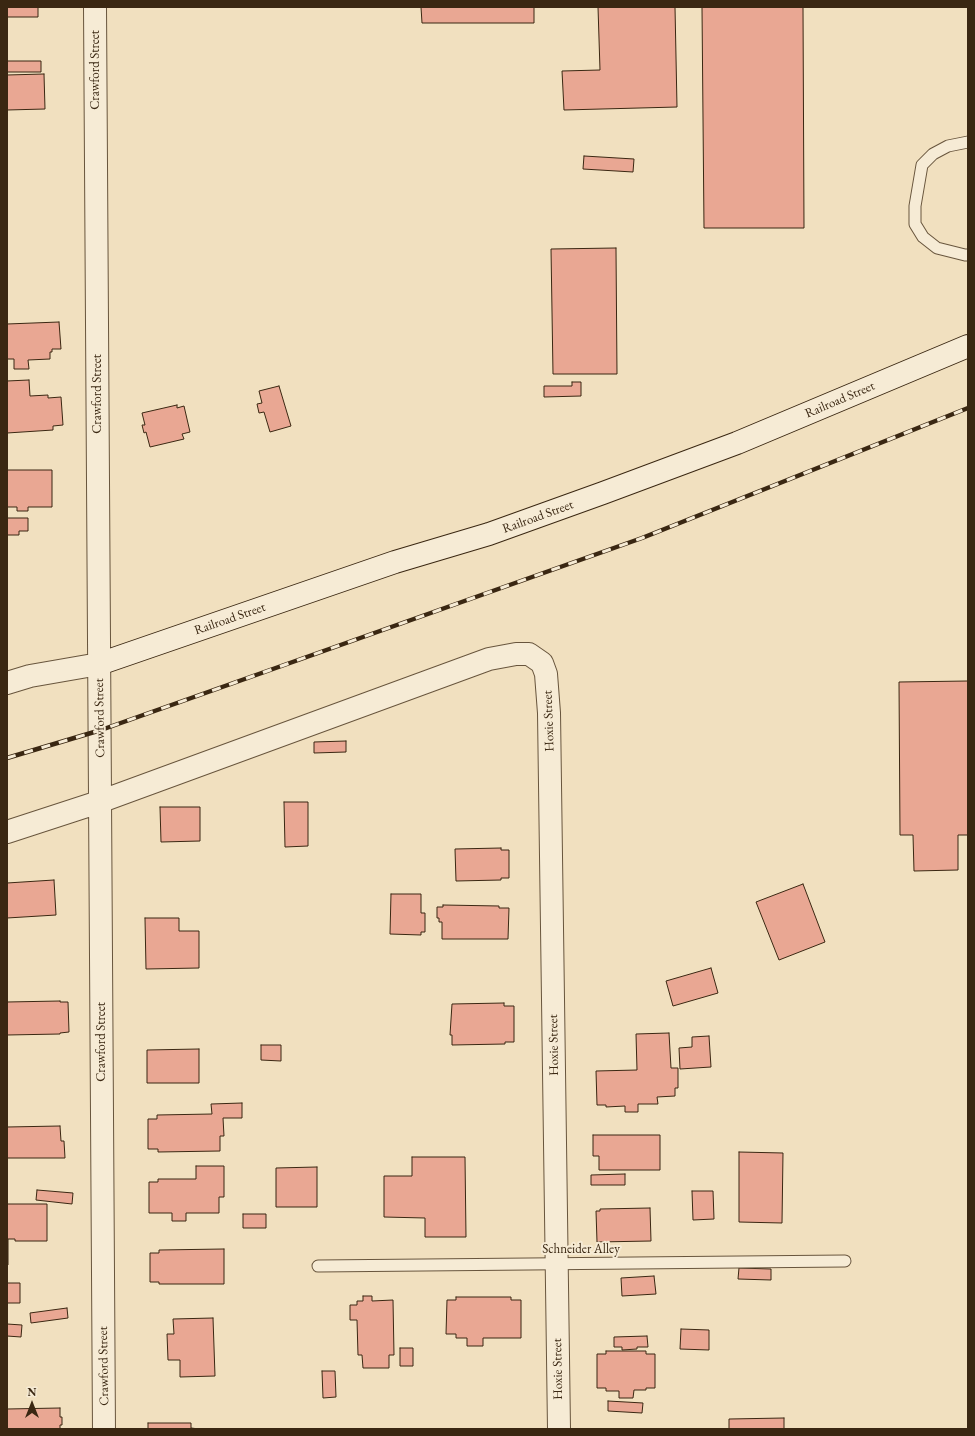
<!DOCTYPE html>
<style>
body{margin:0}
#map{position:relative;width:975px;height:1436px;overflow:hidden;background:#f1e0bf;font-family:"EB Garamond",serif}
canvas{display:block}
.frame{position:absolute;inset:0;border:8px solid #3a2712;pointer-events:none}
.north{position:absolute;left:12px;top:1384px;width:40px;height:40px;-webkit-text-stroke:3px #f6ebd5;paint-order:stroke;rotate:0deg;font-size:11px;font-weight:700;line-height:16px;text-align:center;color:#3a2712}
.north::after{content:'';display:block;margin:auto;width:14px;height:18px;background:#3a2712;clip-path:polygon(50% 0,100% 100%,50% 72%,0 100%)}
</style>
<div id="map">
<canvas width="975" height="1436"></canvas>
<div class="frame"></div>
<div class="north">N</div>
</div>
<script>
const ctx = document.querySelector('canvas').getContext('2d');
ctx.lineJoin = 'round';
function fillPath(path, color) {
  ctx.fillStyle = color;
  ctx.fill(path, 'evenodd');
}
function toPath(rows) {
  const path = new Path2D();
  for (const r of rows) {
    path.moveTo(r[0], r[1]);
    for (let i = 2; i < r.length; i += 2) path.lineTo(r[i], r[i + 1]);
  }
  return path;
}
function strokePath(path, color, width, dash) {
  ctx.strokeStyle = color;
  ctx.lineWidth = width;
  ctx.lineCap = dash ? 'butt' : 'round';
  ctx.setLineDash(dash || []);
  ctx.stroke(path);
}
function write(font, color, halo, rows, align = 'center') {
  ctx.font = font + ' "EB Garamond",serif';
  ctx.lineWidth = 4;
  ctx.setLineDash([]);
  ctx.textBaseline = 'middle';
  ctx.strokeStyle = halo;
  ctx.fillStyle = color;
  for (const [text, x, y, turn = 0] of rows) {
    ctx.save();
    ctx.translate(x, y);
    ctx.rotate((+turn || 0) * Math.PI / 180);
    ctx.textAlign = isNaN(turn) ? turn : align;
    if (halo) ctx.strokeText(text, 0, 0);
    ctx.fillText(text, 0, 0);
    ctx.restore();
  }
}
const building = toPath([
 [7,7,38,7,38,17,7,17,7,7],
 [421,7,534,7,534,23,422,23,421,7],
 [598,7,675,7,677,107,564,110,562,71,600,70,598,7],
 [702,7,803,7,804,228,704,228,702,7],
 [7,61,41,61,41,72,7,72,7,61],
 [44,74,45,109,7,110,7,75,44,74],
 [584,156,634,159,633,172,583,169,584,156],
 [616,248,617,374,553,374,551,249,616,248],
 [59,322,61,349,52,349,52,352,50,352,50,359,28,360,29,369,14,369,14,359,7,359,7,324,59,322],
 [29,380,30,396,48,395,48,398,61,397,63,425,53,426,53,430,7,433,7,381,29,380],
 [572,382,581,382,581,396,544,397,544,386,572,386,572,382],
 [279,386,291,426,270,432,264,412,259,413,257,404,262,403,259,391,279,386],
 [177,405,177,408,184,406,190,432,182,434,184,439,150,447,146,432,144,433,142,425,145,425,142,413,177,405],
 [7,470,52,470,52,507,28,507,28,511,17,511,17,507,7,507,7,470],
 [7,518,28,518,28,531,19,531,19,535,7,535,7,518],
 [968,681,968,835,958,835,958,870,914,871,913,835,900,835,899,682,968,681],
 [346,741,346,752,314,753,314,742,346,741],
 [284,802,308,802,308,846,285,847,284,802],
 [160,807,200,807,200,841,161,842,160,807],
 [501,848,501,850,509,850,509,878,501,878,501,880,456,881,455,849,501,848],
 [54,880,56,915,7,918,7,883,54,880],
 [803,884,825,942,779,960,756,902,803,884],
 [391,894,421,894,421,913,425,913,425,932,421,932,421,935,390,934,391,894],
 [443,905,499,906,499,908,509,908,508,939,442,939,442,922,439,922,439,918,437,918,437,907,443,907,443,905],
 [145,918,179,918,179,931,199,931,199,968,146,969,145,918],
 [711,968,718,993,673,1006,666,981,711,968],
 [60,1001,60,1002,68,1002,69,1032,60,1033,60,1034,7,1035,7,1002,60,1001],
 [504,1003,504,1006,514,1006,514,1042,505,1042,505,1044,452,1045,452,1035,450,1035,452,1004,504,1003],
 [669,1033,671,1068,678,1068,678,1088,675,1088,675,1096,657,1097,658,1104,638,1104,638,1112,625,1112,625,1106,606,1107,606,1105,597,1105,596,1071,637,1070,636,1034,669,1033],
 [709,1036,711,1067,680,1069,679,1048,692,1047,692,1037,709,1036],
 [261,1045,281,1045,281,1061,261,1060,261,1045],
 [199,1049,199,1083,147,1083,147,1050,199,1049],
 [242,1103,242,1118,223,1118,224,1136,220,1136,220,1151,158,1152,158,1149,148,1149,148,1119,157,1119,157,1115,212,1114,211,1104,242,1103],
 [60,1126,61,1141,64,1141,65,1158,7,1158,7,1127,60,1126],
 [593,1135,660,1135,660,1170,599,1170,599,1156,593,1156,593,1135],
 [739,1152,783,1153,782,1223,739,1222,739,1152],
 [412,1157,465,1157,466,1237,425,1237,425,1218,384,1217,384,1176,412,1176,412,1157],
 [196,1166,224,1166,224,1197,219,1197,219,1213,186,1213,186,1221,172,1221,172,1213,149,1213,149,1182,158,1182,158,1179,196,1179,196,1166],
 [317,1167,317,1207,276,1207,276,1168,317,1167],
 [625,1174,625,1185,591,1185,591,1175,625,1174],
 [37,1190,73,1193,72,1204,36,1200,37,1190],
 [692,1191,713,1191,714,1219,693,1220,692,1191],
 [7,1204,47,1204,47,1241,15,1241,15,1239,8,1239,8,1265,7,1265,7,1204],
 [650,1208,651,1241,597,1242,596,1211,600,1211,600,1209,650,1208],
 [243,1214,266,1214,266,1228,243,1228,243,1214],
 [224,1249,224,1284,159,1284,159,1282,150,1282,150,1253,159,1253,159,1250,224,1249],
 [739,1268,771,1269,771,1280,738,1279,739,1268],
 [654,1276,656,1294,622,1296,621,1278,654,1276],
 [7,1283,20,1283,20,1303,7,1303,7,1283],
 [363,1296,372,1296,372,1301,393,1300,394,1355,389,1355,389,1368,363,1368,362,1355,358,1355,357,1320,350,1320,350,1305,357,1305,357,1301,363,1301,363,1296],
 [456,1297,511,1297,511,1300,521,1300,521,1338,483,1338,483,1346,467,1346,467,1338,456,1338,456,1334,446,1334,447,1300,456,1300,456,1297],
 [67,1308,68,1318,31,1323,30,1313,67,1308],
 [213,1318,215,1376,180,1377,180,1360,168,1360,167,1334,174,1334,173,1319,213,1318],
 [7,1324,22,1325,21,1337,7,1336,7,1324],
 [681,1329,709,1330,709,1350,680,1349,681,1329],
 [647,1336,648,1347,637,1347,637,1349,622,1350,622,1347,614,1347,614,1337,647,1336],
 [400,1348,413,1348,413,1366,400,1366,400,1348],
 [606,1351,646,1351,646,1354,655,1354,655,1388,646,1388,646,1390,634,1390,633,1398,619,1398,619,1391,606,1391,606,1388,597,1388,597,1354,606,1354,606,1351],
 [322,1371,335,1371,336,1397,323,1398,322,1371],
 [608,1401,643,1403,642,1413,608,1411,608,1401],
 [60,1408,60,1417,62,1417,62,1425,60,1425,60,1429,7,1429,7,1409,60,1408],
 [784,1418,784,1429,729,1429,729,1419,784,1418],
 [148,1423,191,1423,191,1428,199,1429,148,1429,148,1423]
]);
const lane = toPath([
 [968,142,948,146,933,154,922,165,915,206,915,224,923,237,937,248,965,255,968,255],
 [318,1266,845,1261]
]);
const street = toPath([
 [95,7,104,1429],
 [7,683,30,676,99,664],
 [7,832,99,802,489,659,516,654,529,654,542,663,546,674,549,713,559,1429]
]);
const secondary = toPath([
 [99,664,395,562,489,534,603,493,737,443,968,346]
]);
const rail = toPath([
 [7,758,101,730,642,538,968,408]
]);
const streetNames = [
 ["Crawford Street",95,70,-90],
 ["Crawford Street",97,394,-90],
 ["Railroad Street",840,400,-23],
 ["Railroad Street",538,517,-20],
 ["Railroad Street",230,619,-19],
 ["Crawford Street",100,718,-91],
 ["Hoxie Street",549,721,-92],
 ["Crawford Street",101,1042,-90],
 ["Hoxie Street",554,1045,-91],
 ["Schneider Alley",581,1249],
 ["Crawford Street",104,1366,-91],
 ["Hoxie Street",558,1369,-91]
];
fillPath(building, '#e9a793');
strokePath(building, '#3a2712', 1);
strokePath(lane, '#68553d', 13);
strokePath(street, '#68553d', 24);
strokePath(secondary, '#3a2712', 24);
strokePath(lane, '#f6ebd5', 11);
strokePath(street, '#f6ebd5', 22);
strokePath(secondary, '#f6ebd5', 22);
strokePath(rail, '#3a2712', 4.5);
strokePath(rail, '#f6ebd5', 3, [9]);
write('13px', '#3a2712', '#f6ebd5', streetNames);
</script>
